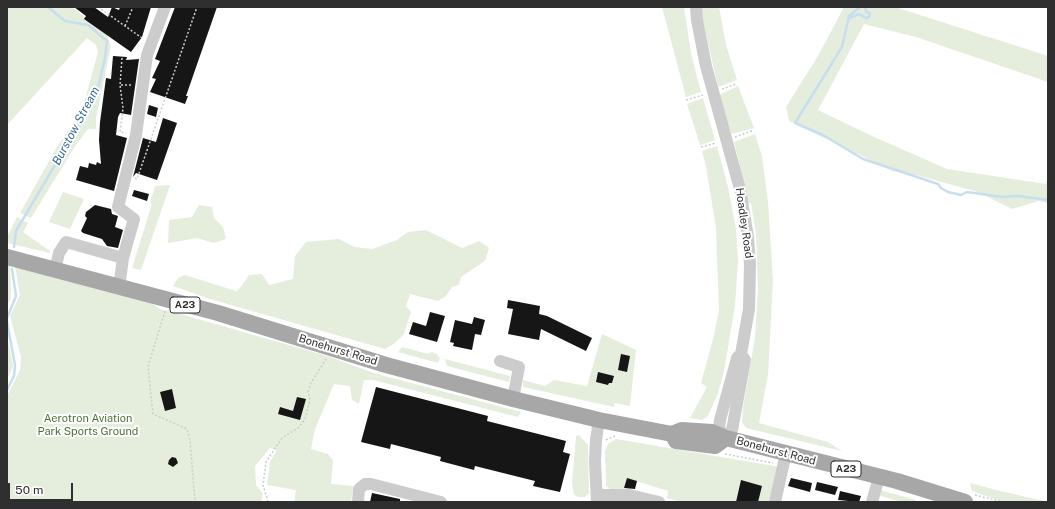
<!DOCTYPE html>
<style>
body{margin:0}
#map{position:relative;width:1055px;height:509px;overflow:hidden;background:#fff;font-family:"Public Sans",sans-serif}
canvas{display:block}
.frame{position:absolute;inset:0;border:8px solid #2f2f2f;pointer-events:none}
.scale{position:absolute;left:8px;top:483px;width:65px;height:18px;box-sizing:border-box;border:2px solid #2f2f2f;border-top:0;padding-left:5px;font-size:12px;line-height:14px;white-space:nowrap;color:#2f2f2f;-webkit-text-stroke:3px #fff;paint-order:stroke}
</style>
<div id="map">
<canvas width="1055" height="509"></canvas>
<div class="frame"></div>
<div class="scale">50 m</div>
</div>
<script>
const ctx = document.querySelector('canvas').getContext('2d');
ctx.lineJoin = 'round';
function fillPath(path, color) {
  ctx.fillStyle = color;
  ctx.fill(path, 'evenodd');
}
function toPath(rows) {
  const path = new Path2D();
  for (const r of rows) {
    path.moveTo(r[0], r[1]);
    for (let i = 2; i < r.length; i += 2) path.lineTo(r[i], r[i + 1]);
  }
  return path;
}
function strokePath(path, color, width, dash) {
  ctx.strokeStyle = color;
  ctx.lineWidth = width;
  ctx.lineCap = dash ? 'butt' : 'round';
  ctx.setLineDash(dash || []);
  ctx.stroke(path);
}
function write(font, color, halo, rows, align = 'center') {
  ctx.font = font + ' "Public Sans",sans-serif';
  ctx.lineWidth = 4;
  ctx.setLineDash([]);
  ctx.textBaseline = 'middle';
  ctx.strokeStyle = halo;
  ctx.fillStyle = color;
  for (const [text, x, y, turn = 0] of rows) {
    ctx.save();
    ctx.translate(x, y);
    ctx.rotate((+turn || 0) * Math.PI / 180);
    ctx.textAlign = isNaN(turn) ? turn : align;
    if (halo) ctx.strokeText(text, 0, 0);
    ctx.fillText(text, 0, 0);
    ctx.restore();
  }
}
const green = toPath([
 [7,7,72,7,107,35,111,46,96,118,96,129,88,129,76,145,31,218,20,213,58,145,82,111,98,52,96,45,87,38,7,125],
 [662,7,684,7,691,53,701,92,686,97],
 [700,7,719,7,726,45,737,80,718,87],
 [844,7,895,7,1048,56,1048,82,916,37,864,24,818,110,872,136,947,169,1046,184,1048,177,1048,203,1039,201,1012,209,978,192,916,175,893,171,789,121,786,107,818,56],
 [738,86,754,128,731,134,719,95],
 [703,98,715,140,700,145,687,104],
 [755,134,762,156,768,202,773,280,768,375,759,423,828,442,842,451,746,428,742,422,743,407,755,338,758,289,756,234,751,203,744,204,747,193,734,142],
 [717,146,728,187,736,229,738,260,735,306,724,371,718,393,708,416,702,420,690,418,707,387,701,383,714,335,719,310,716,228,706,166,702,151],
 [170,185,141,270,132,268,152,204,150,203,155,186],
 [63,192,84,199,70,229,49,222],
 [199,205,212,207,214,218,223,227,226,239,214,243,197,238,168,243,169,220,192,217],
 [17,217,28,223,23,232,50,251,50,253,7,243,7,237],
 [426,230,462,248,479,241,489,248,485,261,461,277,459,285,452,287,446,296,438,301,410,294,406,306,411,312,404,334,395,343,385,349,210,299,173,286,178,278,185,275,236,291,241,287,249,275,262,274,269,285,293,279,295,256,306,242,339,239,355,247,372,249,397,240,408,232],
 [7,265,10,266,11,284,11,298,7,306],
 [15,266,151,303,162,310,170,311,324,355,377,374,521,412,518,417,373,380,364,380,359,404,352,400,350,386,334,384,315,429,311,449,328,454,333,460,331,484,353,486,351,502,294,502,296,490,267,485,270,462,277,450,270,448,255,466,256,485,263,494,261,502,7,502,7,396,20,370,21,357,10,316,20,295],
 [172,389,176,408,165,411],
 [602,334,636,350,630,406,615,403,614,407,523,387,523,380,545,386,554,380,587,386],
 [7,335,13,366,7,380],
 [402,347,428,354,432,352,437,354,440,358,438,363,398,352],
 [445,359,510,376,509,382,447,366],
 [579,435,588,445,589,493,585,497,578,497,574,494,572,483,576,436],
 [616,439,780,467,771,502,682,502,667,498,668,491,627,478,624,489,611,490,606,486,605,451,608,444],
 [970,483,996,490,1048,502,1003,502,972,491],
 [880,490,916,500,916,502,901,502,878,495]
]);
const stream = toPath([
 [860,7,849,16,842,47,795,123,823,135,863,159,938,184,941,188,948,192,961,195,967,192,1002,197,1018,196,1048,200],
 [850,18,859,14,866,18,869,17,870,13,866,12,865,7],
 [14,247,16,231,80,123,98,88,105,58,107,41,88,25,65,21,48,7],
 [7,318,16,296,12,269],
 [7,322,15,365,14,376,7,390]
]);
const building = toPath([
 [74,7,94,7,108,17,112,7,119,10,120,7,151,7,142,37,131,52,84,19,86,16],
 [175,7,217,7,186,96,188,96,185,104,150,92,156,79,152,78,160,61,155,59],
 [113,56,127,57,126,60,139,59,131,115,120,113,118,117,116,135,127,138,114,191,76,180,80,166,88,168,89,163,96,165,97,162,101,164,99,140,100,122,106,78,111,79],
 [149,105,158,108,156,117,147,114],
 [163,118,177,123,157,180,136,173,133,177,143,138,156,142],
 [134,190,149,194,147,201,132,196],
 [95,205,111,209,112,214,118,216,115,227,123,230,118,248,107,246,102,239,83,233,81,231,87,218,85,216,86,212],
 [508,300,540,306,539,314,547,316,592,338,586,351,541,329,539,340,508,334,513,309,507,308],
 [430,312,445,316,437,342,409,334,413,322,426,326],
 [474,317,485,320,481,335,475,334,472,350,453,346,454,343,450,342,455,320,472,324],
 [621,354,630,356,627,372,618,370],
 [598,372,614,376,612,383,609,383,608,385,596,382],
 [376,387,488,416,487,421,566,441,563,452,570,454,560,492,533,486,535,481,475,466,474,470,440,461,441,457,391,444,390,449,361,442],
 [172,389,176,408,165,411,160,392],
 [297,397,306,399,300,420,278,414,280,407,293,411],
 [172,457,176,458,178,463,173,467,168,464,169,460],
 [627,478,637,481,635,489,624,488],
 [791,478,812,483,810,492,788,486],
 [741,480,762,486,758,502,736,502],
 [817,482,838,487,835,495,815,490],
 [840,491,861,496,859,502,838,500],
 [372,493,400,499,400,502,370,502]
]);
const path = toPath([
 [98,7,142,38],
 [125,26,133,7],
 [122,58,120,85,123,108,120,132,126,133],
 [121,85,133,85],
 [722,89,737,84],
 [686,100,703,95],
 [735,137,754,130],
 [701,147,716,143],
 [135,178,137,179,197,7],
 [165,311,148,367,153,414,187,429,190,440,195,502],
 [606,440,615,436],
 [725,454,773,463],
 [975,495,1003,502],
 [268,502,263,485,266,462,282,438,298,428,305,419,310,400,308,392,311,383,326,359]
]);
const minor = toPath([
 [696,7,697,20,706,66,740,189,748,237,750,264,749,309,741,354,745,360,732,430,726,438,719,429,720,420,737,358,741,354],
 [55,270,59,253,66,242,123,258],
 [119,288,123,258,134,219,118,207,136,135,147,55,165,7],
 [500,361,519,367,513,399],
 [597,495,629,495,659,502],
 [358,502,359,489,365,484,371,484,441,502],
 [597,502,595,461,596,440,599,420],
 [775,502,786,453],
 [872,502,879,477]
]);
const major = toPath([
 [7,257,218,313,386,365,513,399,599,420,672,434,682,430,712,432,726,438,897,481,965,502],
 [672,434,676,441,715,446,726,438]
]);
const shields = [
 [185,305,30],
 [846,469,30]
];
const shieldNames = [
 ["A23",185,305],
 ["A23",846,469]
];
const streetNames = [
 ["Hoadley Road",744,223,82],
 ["Bonehurst Road",338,350,17],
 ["Bonehurst Road",776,451,15]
];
const parkNames = [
 ["Aerotron Aviation",88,419],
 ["Park Sports Ground",88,432]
];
const waterNames = [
 ["Burstow Stream",76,126,-62]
];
fillPath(green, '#e5eedc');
strokePath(stream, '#c7deef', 2.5);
fillPath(building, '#161616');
strokePath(path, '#ccc', 1.5, [2, 2]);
strokePath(minor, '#ccc', 12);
strokePath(major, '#a7a7a7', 16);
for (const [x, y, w] of shields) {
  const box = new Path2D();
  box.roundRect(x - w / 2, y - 8, w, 16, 3);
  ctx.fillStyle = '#fff';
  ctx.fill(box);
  strokePath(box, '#2f2f2f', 1);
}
write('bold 10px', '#2f2f2f', null, shieldNames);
write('11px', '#2f2f2f', '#fff', streetNames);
write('11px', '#506f39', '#fff', parkNames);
write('italic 12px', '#366e99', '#fff', waterNames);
</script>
